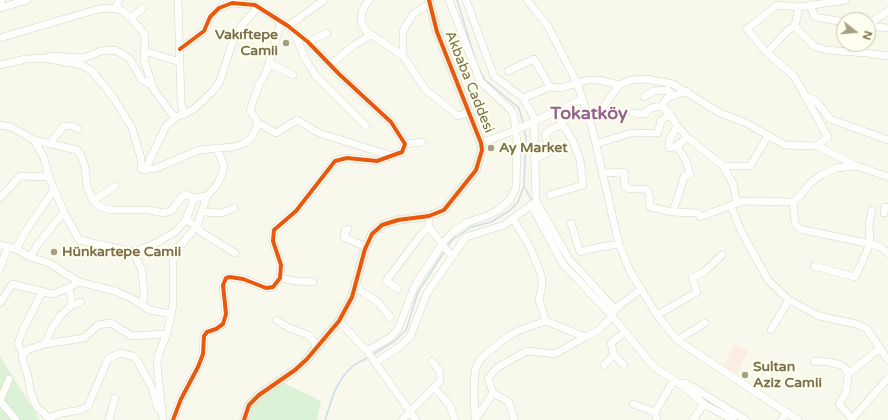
<!DOCTYPE html>
<meta charset="utf-8">
<style>
body{margin:0}
#map{position:relative;width:888px;height:420px;overflow:hidden;background:#f8f9ec;font-family:"Varela Round",sans-serif}
canvas{display:block}
.north{position:absolute;left:836px;top:12px;width:40px;height:40px;box-sizing:border-box;background:#feffef;border:1px solid #c9c5ad;border-radius:50%;rotate:107deg;font-size:11px;font-weight:700;line-height:16px;text-align:center;color:#7a6f49}
.north::after{content:'';display:block;margin:auto;width:14px;height:18px;background:#a69f82;clip-path:polygon(50% 0,100% 100%,50% 72%,0 100%)}
</style>
<div id="map">
<canvas width="888" height="420"></canvas>
<div class="north">N</div>
</div>
<script>
const ctx = document.querySelector('canvas').getContext('2d');
ctx.lineJoin = 'round';
function fillPath(path, color) {
  ctx.fillStyle = color;
  ctx.fill(path, 'evenodd');
}
function toPath(rows) {
  const path = new Path2D();
  for (const r of rows) {
    path.moveTo(r[0], r[1]);
    for (let i = 2; i < r.length; i += 2) path.lineTo(r[i], r[i + 1]);
  }
  return path;
}
function strokePath(path, color, width, dash) {
  ctx.strokeStyle = color;
  ctx.lineWidth = width;
  ctx.lineCap = dash ? 'butt' : 'round';
  ctx.setLineDash(dash || []);
  ctx.stroke(path);
}
function write(font, color, halo, rows, align = 'center') {
  ctx.font = font + ' "Varela Round",sans-serif';
  ctx.lineWidth = 4;
  ctx.setLineDash([]);
  ctx.textBaseline = 'middle';
  ctx.strokeStyle = halo;
  ctx.fillStyle = color;
  for (const [text, x, y, turn = 0] of rows) {
    ctx.save();
    ctx.translate(x, y);
    ctx.rotate((+turn || 0) * Math.PI / 180);
    ctx.textAlign = isNaN(turn) ? turn : align;
    if (halo) ctx.strokeText(text, 0, 0);
    ctx.fillText(text, 0, 0);
    ctx.restore();
  }
}
const medical = toPath([
 [735,344,748,351,737,373,723,366]
]);
const green = toPath([
 [0,356,40,420,0,420],
 [282,382,321,401,317,420,247,420,248,412,258,398]
]);
const stream = toPath([
 [457,0,476,62],
 [478,67,485,80,519,108,523,123],
 [524,129,526,138,524,186,532,201],
 [447,247,452,240,471,227,491,222,509,211,518,202,524,186],
 [372,355,395,341,406,330,418,292,444,252],
 [700,396,720,409],
 [325,420,335,390,344,375,354,365,369,357]
]);
const minor = toPath([
 [178,0,181,102,184,115],
 [369,0,362,11,361,22,366,31,403,56,425,89,458,116,470,112],
 [466,0,494,76,523,98,534,117,536,201,569,259,615,309],
 [527,0,548,26,577,83,592,128,619,244,630,271,657,315,677,340,798,420],
 [0,1,2,0],
 [810,5,815,17,844,22],
 [799,7,795,26,814,46,826,50,866,53,888,56],
 [0,8,27,0],
 [116,8,119,0],
 [131,18,143,8],
 [868,24,888,11],
 [288,26,324,0],
 [868,26,888,28],
 [293,30,305,58,315,75,366,126],
 [0,38,95,10,107,8,121,10,131,18,145,35,144,60,154,90,171,113,176,117,193,110,214,90,220,81,235,35,242,25,258,7],
 [308,42,327,33],
 [144,51,180,62],
 [767,53,787,31,795,26],
 [49,56,84,58,101,51,115,50,129,58,142,80,153,86],
 [403,56,403,31,413,14,429,4],
 [269,63,293,75],
 [0,65,26,59,43,58,82,65,92,71,113,97,132,128,141,158,141,169,154,169,199,150,233,147,245,143,252,137,258,123,250,110,259,85,266,73,281,22],
 [330,65,354,45,371,35],
 [508,71,534,59,550,87],
 [687,91,667,98,662,106,670,114,677,126,687,137,723,166,733,184,737,203],
 [806,96,816,101,830,119,888,140],
 [644,97,653,91,668,90,673,96],
 [523,98,550,87,561,88,588,80,599,80,619,85],
 [588,113,595,112,604,106,619,85,631,80,647,79,673,84,720,113,746,123,785,145,817,146,857,166,888,177],
 [633,113,644,114,651,108,662,106],
 [258,123,276,133,297,120,319,133,392,156],
 [0,125,11,127,34,140,77,150,81,155,85,167,87,187,93,201,100,207,111,210,149,210,164,213,171,211,184,194,194,198,207,196],
 [677,126,669,141,669,148,677,146,687,137],
 [34,140,44,158,49,177,64,212,79,240,133,252,142,270,144,294,142,305],
 [481,143,516,130,582,99],
 [49,144,64,126,73,126,78,129],
 [405,144,422,142],
 [596,144,631,133,658,133,661,121,670,114],
 [817,146,828,137,794,76,767,53,747,29,777,5,799,7,846,0],
 [534,159,550,151,545,134,551,129,562,125],
 [723,166,750,166,768,136],
 [145,170,166,126,176,117],
 [602,173,624,172,625,187,629,189,646,189,649,192,650,207,671,212,698,213,700,217,743,201,793,202,801,195,809,184,821,175,836,168,857,166],
 [550,195,583,185,580,160,573,141,555,112],
 [0,198,20,176,49,177],
 [93,201,115,186],
 [793,202,795,223,800,229,870,244,881,247,888,253],
 [531,205,563,264,612,316,654,367,679,383,704,404,733,420],
 [731,206,741,231,768,280,789,300,819,316,856,324,867,329,888,360],
 [202,212,222,213,234,208],
 [673,212,684,177,690,174,686,161,677,146],
 [884,213,885,207,888,208],
 [429,216,429,227,443,246,452,255],
 [513,219,529,245,541,274,542,285,539,300,546,321,585,337,599,330,612,316,615,309,640,290],
 [186,220,197,226,201,232,235,253],
 [571,223,580,252,590,249,619,244],
 [348,229,345,231,344,237,366,247],
 [0,245,16,249,30,257,49,263,79,282],
 [16,249,25,232,54,190],
 [133,252,154,244,175,232,186,220,194,198],
 [30,257,38,244,64,212],
 [814,266,855,277,870,244,869,224,872,210],
 [0,269,8,246],
 [280,278,296,281,313,282],
 [355,287,378,302,390,317],
 [68,288,71,296,71,306],
 [398,289,386,281,420,236,429,227],
 [0,303,12,284,53,294,68,288,79,282,115,291,131,298,150,310,171,314],
 [657,315,697,292,692,278,704,272,722,255],
 [276,320,289,328,308,335,313,340,317,348],
 [339,321,367,351,416,420],
 [771,330,789,300],
 [677,340,705,323],
 [45,344,52,328,61,315,71,306,81,302],
 [367,351,391,337,398,329,415,285,443,243,453,232,468,222,487,216,498,210,510,200,516,187,517,143,514,116,510,109,480,81,449,0],
 [23,354,18,344,22,332,42,292],
 [814,361,829,362,841,365,845,368,848,374,847,385,846,392,839,404,853,420],
 [375,363,402,345,410,337,427,293,466,237,504,225,534,203],
 [604,365,614,355],
 [624,365,614,355,611,343,625,332],
 [848,374,879,349],
 [9,379,0,401,16,420],
 [679,383,686,383,746,420],
 [435,388,450,406,455,420],
 [755,392,773,366],
 [633,404,655,412],
 [49,418,62,413,81,410,88,406,108,359,120,353,132,356,137,360,152,388,158,409],
 [852,419,888,378],
 [51,420,36,406,30,390,28,377,22,357,27,350,45,344,84,338,98,325,111,323,132,336,167,334],
 [109,420,115,398],
 [163,420,157,365,159,353,167,334,173,304,173,261,180,246,197,226,207,196,217,185,222,174,224,165,216,148],
 [173,420,181,399,198,367,203,354,204,336,207,332,216,329,223,324,226,314,223,285,226,278,230,277,243,279,266,288,273,287,280,278,281,265,273,241,274,230,296,211,335,161,347,158,377,161,402,152,405,144,391,122,339,74,308,42,288,26,255,5,232,3,219,8,210,17,204,31,180,49],
 [402,420,440,381,440,372,432,361],
 [475,420,474,390,475,370,481,358,507,337,520,330,546,321],
 [475,420,493,393],
 [514,420,509,402,493,393,488,378,498,367,527,351,555,354,585,337],
 [657,420,655,412,674,380],
 [693,420,704,404],
 [781,420,787,412]
]);
const major = toPath([
 [244,420,249,405,259,395,295,370,307,359,339,321,352,297,365,249,372,234,382,225,398,220,429,216,444,210,476,170,482,150,481,143,437,32,429,0]
]);
const cycleway = toPath([
 [173,420,181,399,198,367,203,354,204,336,207,332,216,329,223,324,226,314,223,285,226,278,230,277,243,279,266,288,273,287,280,278,281,265,273,241,274,230,296,211,335,161,347,158,377,161,402,152,405,144,391,122,339,74,308,42,288,26,255,5,232,3,219,8,210,17,204,31,180,49],
 [244,420,249,405,259,395,295,370,307,359,339,321,352,297,365,249,372,234,382,225,398,220,429,216,444,210,476,170,482,150,481,143,437,32,429,0]
]);
const markers = [
 [286,43,4,"#a69f82"],
 [491,148,4,"#a69f82"],
 [54,252,4,"#a69f82"],
 [745,375,4,"#a69f82"]
];
const poiNames = [
 ["Vakıftepe",278,35,"right"],
 ["Camii",278,51,"right"],
 ["Ay Market",499,148],
 ["Hünkartepe Camii",62,252],
 ["Sultan",753,367],
 ["Aziz Camii",753,383]
];
const streetNames = [
 ["Akbaba Caddesi",469,82,68]
];
const districtNames = [
 ["Tokatköy",589,114]
];
fillPath(medical, '#faeee2');
fillPath(green, '#dbf2d7');
strokePath(stream, '#cddbea', 1.5);
strokePath(minor, '#d6d5c7', 8);
strokePath(major, '#d8d5c6', 9);
strokePath(minor, '#fefefc', 7);
strokePath(major, '#f3f3e6', 8);
strokePath(cycleway, '#e8590c', 4);
for (const [x, y, r, color] of markers) {
  const dot = new Path2D();
  dot.arc(x, y, r, 0, 2 * Math.PI);
  ctx.fillStyle = color;
  ctx.fill(dot);
  strokePath(dot, '#feffef', 1.5);
}
write('bold 14px', '#7a6f49', '#feffef', poiNames, 'left');
write('14px', '#7a6f49', '#feffef', streetNames);
write('bold 18px', '#966190', '#feffef', districtNames);
</script>
